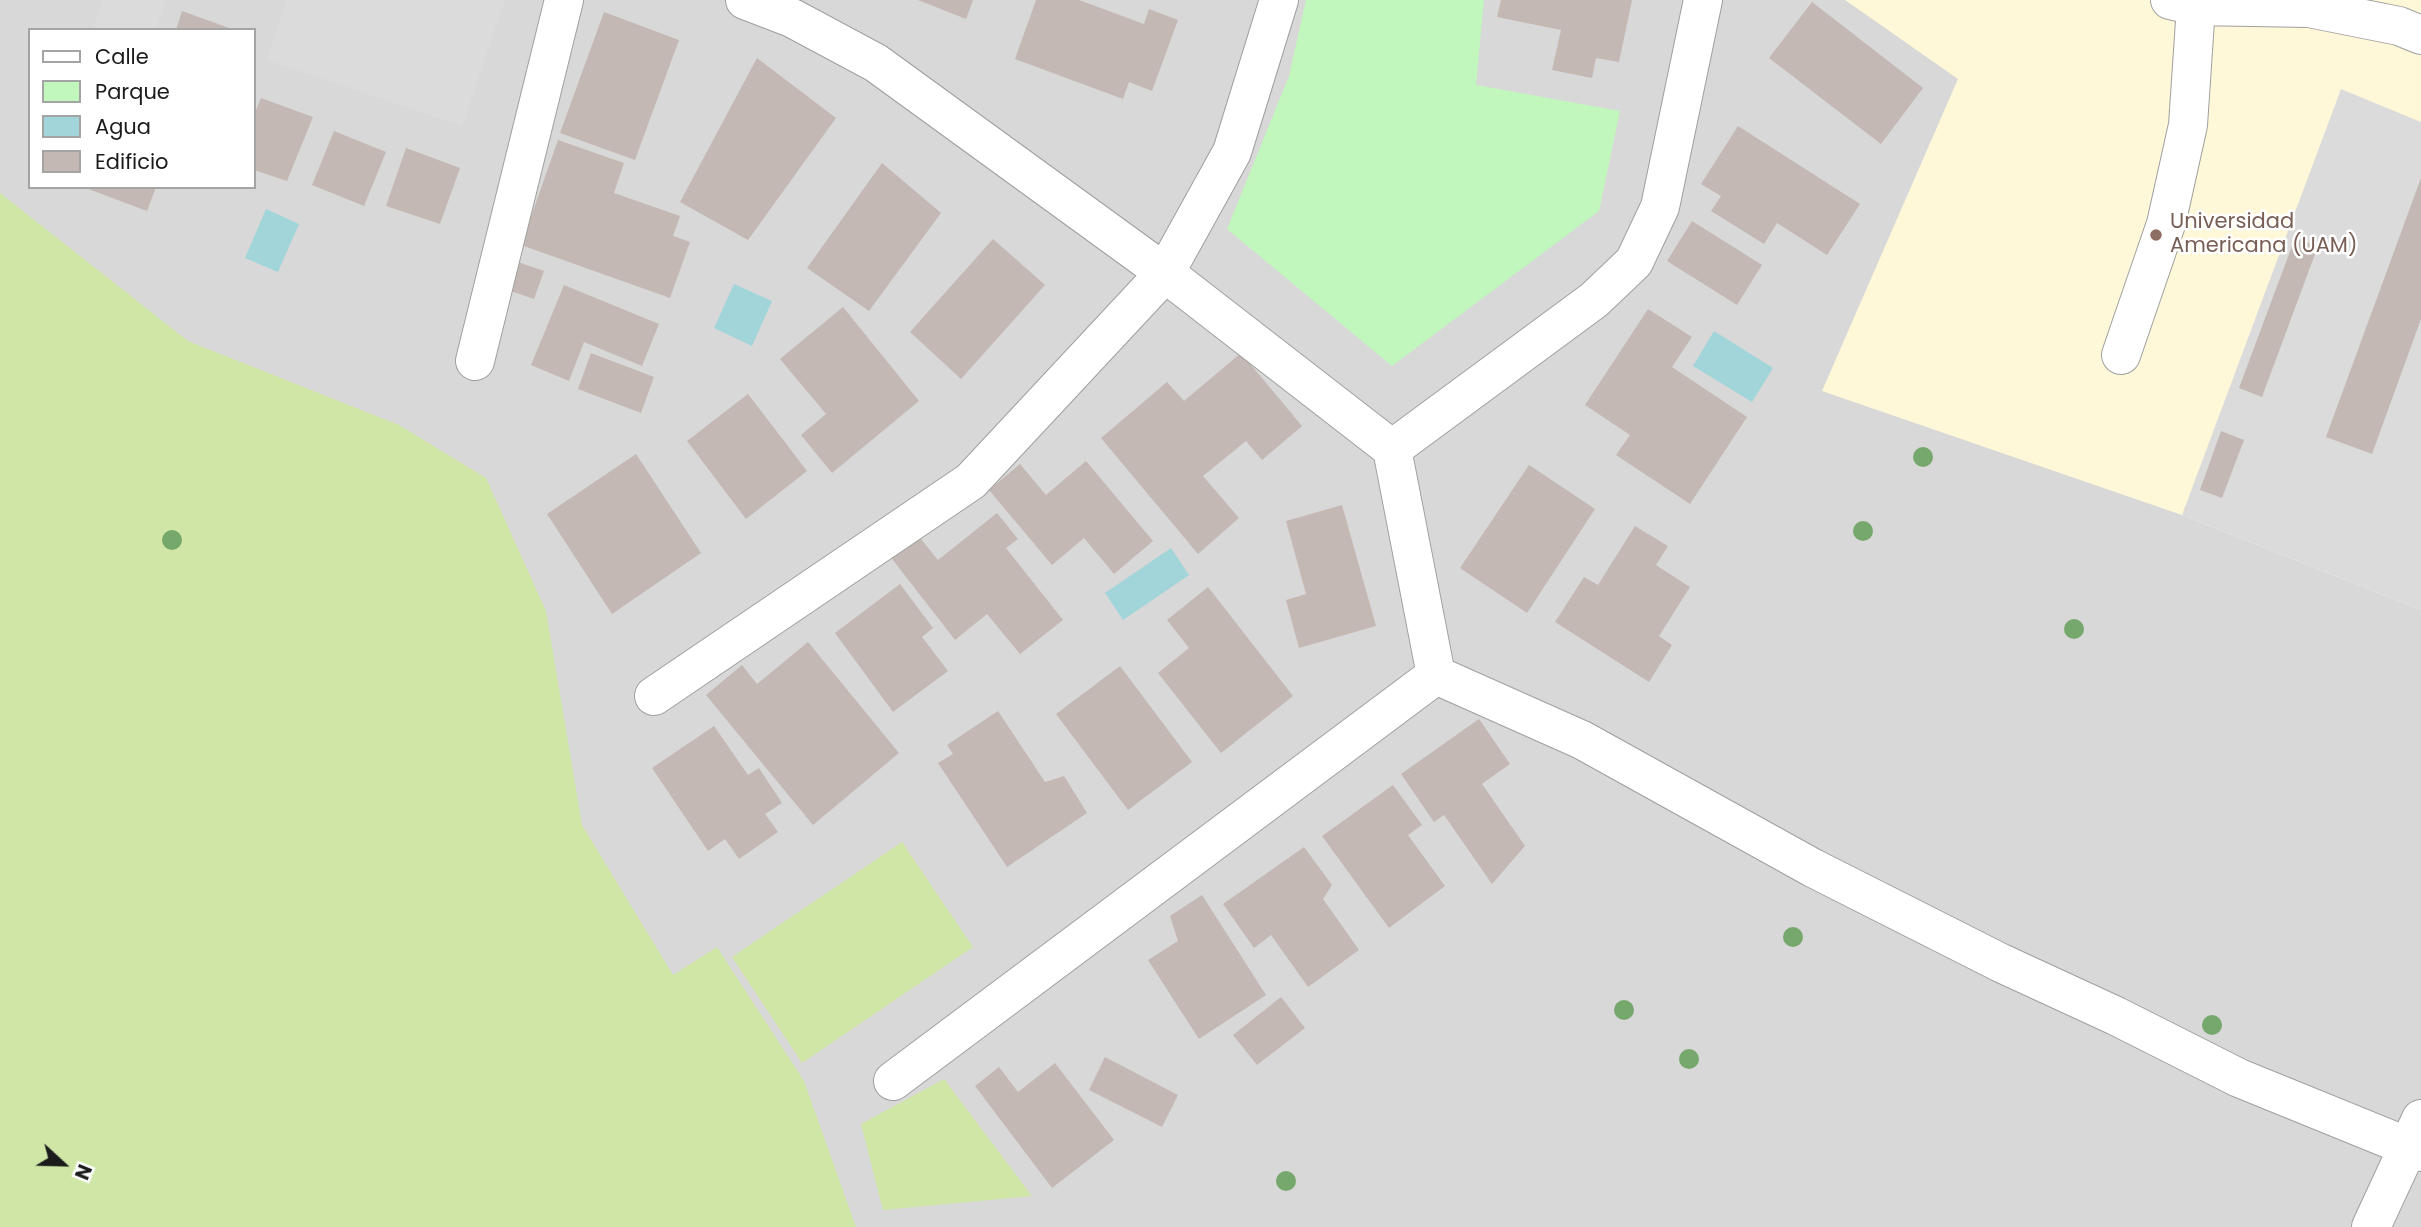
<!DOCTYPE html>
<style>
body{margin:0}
#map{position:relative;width:2421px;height:1227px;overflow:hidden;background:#ece6e0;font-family:Poppins,sans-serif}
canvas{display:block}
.legend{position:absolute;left:28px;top:28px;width:228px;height:161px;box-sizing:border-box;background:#fff;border:2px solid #a4a4a4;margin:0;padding:9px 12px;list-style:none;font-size:21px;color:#1b1b1b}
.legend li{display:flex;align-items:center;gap:14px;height:35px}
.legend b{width:35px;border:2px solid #a4a4a4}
.north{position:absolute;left:28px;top:1129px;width:70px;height:70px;-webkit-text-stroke:5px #fff;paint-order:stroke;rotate:112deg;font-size:19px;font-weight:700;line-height:28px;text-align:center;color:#1b1b1b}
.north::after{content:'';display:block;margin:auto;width:24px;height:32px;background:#1b1b1b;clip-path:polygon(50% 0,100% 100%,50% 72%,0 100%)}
</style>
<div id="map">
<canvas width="2421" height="1227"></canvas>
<ul class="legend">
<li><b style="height:9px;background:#fff"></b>Calle</li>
<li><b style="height:19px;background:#c1f7bd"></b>Parque</li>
<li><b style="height:19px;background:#a1d5d9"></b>Agua</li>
<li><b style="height:19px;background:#c3b8b4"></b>Edificio</li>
</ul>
<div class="north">N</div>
</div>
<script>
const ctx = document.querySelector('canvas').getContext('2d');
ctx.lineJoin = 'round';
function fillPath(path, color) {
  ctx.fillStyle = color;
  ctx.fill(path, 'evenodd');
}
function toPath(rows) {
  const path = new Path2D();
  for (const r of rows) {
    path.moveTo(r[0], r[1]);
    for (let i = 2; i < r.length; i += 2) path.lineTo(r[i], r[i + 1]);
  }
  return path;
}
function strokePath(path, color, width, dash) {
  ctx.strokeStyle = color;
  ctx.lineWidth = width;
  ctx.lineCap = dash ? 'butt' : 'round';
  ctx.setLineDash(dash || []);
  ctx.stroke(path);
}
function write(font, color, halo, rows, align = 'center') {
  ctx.font = font + ' Poppins,sans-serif';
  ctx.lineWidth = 5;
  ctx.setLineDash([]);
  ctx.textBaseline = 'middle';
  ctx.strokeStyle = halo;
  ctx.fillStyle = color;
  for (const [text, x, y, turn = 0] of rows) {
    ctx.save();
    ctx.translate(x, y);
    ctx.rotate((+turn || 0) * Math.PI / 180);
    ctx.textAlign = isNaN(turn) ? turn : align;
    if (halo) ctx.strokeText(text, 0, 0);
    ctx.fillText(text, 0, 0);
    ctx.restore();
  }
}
const residential = toPath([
 [0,0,2421,0,2421,1227,0,1227],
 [30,30,254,30,254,187,30,187]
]);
const education = toPath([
 [1845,0,2421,0,2421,610,2182,515,1822,391,1958,79]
]);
const grass = toPath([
 [0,193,188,341,399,425,486,478,546,611,582,825,673,975,717,947,804,1081,856,1227,0,1227],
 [902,842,973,947,802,1063,732,957],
 [944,1079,1032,1196,883,1210,861,1124]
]);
const park = toPath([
 [1306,0,1484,0,1476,85,1620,111,1599,211,1392,366,1227,229,1289,76]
]);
const parking = toPath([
 [102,0,166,0,156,30,92,30],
 [286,0,505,0,462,126,267,60],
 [2341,89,2421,122,2421,610,2182,515]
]);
const water = toPath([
 [266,209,299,224,278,272,245,258],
 [734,284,772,301,752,346,714,328],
 [1714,331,1773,368,1752,402,1693,366],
 [1171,548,1189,575,1123,620,1105,593]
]);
const building = toPath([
 [918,0,973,0,966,19],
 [1036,0,1079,0,1144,24,1149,9,1178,20,1152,91,1129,82,1123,99,1015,59],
 [1501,0,1632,0,1619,62,1596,58,1592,78,1552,70,1561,30,1497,17],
 [1812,2,1923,88,1881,144,1769,58],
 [182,11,232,29,232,30,176,30],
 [604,12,679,40,635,160,560,133],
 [757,58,836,118,748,240,680,202],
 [261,98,313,117,287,181,254,170,254,115],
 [1738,126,1860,204,1827,255,1777,223,1764,244,1711,211,1721,196,1701,184],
 [334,131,386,152,364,206,312,185],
 [558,140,624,163,614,193,680,216,673,236,690,242,670,298,521,245],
 [406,148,460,168,440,224,386,206],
 [882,163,941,213,869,311,807,268],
 [2421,178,2421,319,2372,454,2326,437],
 [83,187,156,187,147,211],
 [1692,221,1762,265,1737,305,1667,261],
 [2295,238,2318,246,2262,397,2239,388],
 [993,239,1045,285,961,379,910,332],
 [518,262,544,271,534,299,508,290],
 [564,285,659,324,642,366,584,342,569,381,531,365],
 [843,307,919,401,832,473,801,435,826,414,780,359],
 [1648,309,1692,337,1672,367,1747,417,1690,504,1616,455,1630,435,1585,405],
 [591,353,654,377,641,413,578,389],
 [1241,353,1302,426,1262,460,1246,441,1203,476,1239,518,1198,554,1101,438,1167,382,1184,401],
 [748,394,807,471,746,519,687,441],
 [2221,431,2244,440,2222,498,2200,490],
 [636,454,701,553,612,614,547,514],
 [1086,461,1153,541,1114,574,1084,538,1052,565,989,490,1020,464,1046,495],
 [1529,465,1595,509,1527,613,1460,568],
 [1342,505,1376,626,1299,648,1286,600,1306,594,1286,521],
 [997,513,1018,539,1006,548,1063,620,1020,654,987,614,955,640,889,555,916,533,938,560],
 [1635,526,1668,546,1656,565,1690,587,1659,636,1672,645,1649,682,1555,622,1584,577,1598,585],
 [900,584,933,628,922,637,948,671,893,712,835,633],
 [1208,587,1293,696,1221,753,1158,673,1189,648,1167,620],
 [808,642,899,753,813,825,706,695,742,665,757,684],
 [1120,666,1192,762,1128,810,1056,714],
 [998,711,1045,782,1064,776,1087,813,1007,867,938,763,953,754,947,745],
 [1479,719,1510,764,1482,784,1525,846,1492,884,1444,815,1434,822,1401,774],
 [714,726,748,775,759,768,782,803,765,814,778,832,739,859,725,839,708,851,652,768],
 [1393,785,1422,825,1408,835,1445,886,1389,928,1322,836],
 [1304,847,1332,885,1323,899,1359,950,1308,987,1271,935,1254,948,1223,904],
 [1202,895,1266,995,1199,1039,1148,960,1178,941,1170,916],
 [1281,997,1305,1028,1257,1065,1233,1035],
 [1105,1057,1178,1095,1162,1127,1089,1090],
 [1055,1063,1114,1140,1052,1188,975,1086,999,1067,1018,1092]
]);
const minor = toPath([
 [745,0,792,18,876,63,1165,273,1392,449,1436,675,1582,740,1813,868,2001,963,2116,1016,2239,1078,2421,1152],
 [2170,0,2196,6,2309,8,2399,26,2421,35],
 [2121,355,2166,224,2188,125,2196,6],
 [475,361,564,0],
 [1392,449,1594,300,1634,262,1660,207,1703,0],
 [654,696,971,481,1165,273,1232,152,1279,0],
 [893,1081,1436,675],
 [2371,1227,2421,1119]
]);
const trees = [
 [1923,457],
 [1863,531],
 [172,540],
 [2074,629],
 [1793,937],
 [1624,1010],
 [2212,1025],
 [1689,1059],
 [1286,1181]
];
const markers = [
 [2156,235,7,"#8d6e63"]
];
const educationNames = [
 ["Universidad",2170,223],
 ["Americana (UAM)",2170,247]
];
fillPath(residential, '#d9d8d8');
fillPath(education, '#fef8d8');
fillPath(grass, '#d0e6a7');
fillPath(park, '#c1f7bd');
fillPath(parking, '#dbdbdb');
fillPath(water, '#a1d5d9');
fillPath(building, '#c3b8b4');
strokePath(minor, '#9f9f9f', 40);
strokePath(minor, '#fff', 38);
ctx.fillStyle = '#76a76d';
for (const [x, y] of trees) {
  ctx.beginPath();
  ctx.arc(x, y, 10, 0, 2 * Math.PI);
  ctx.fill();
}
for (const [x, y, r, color] of markers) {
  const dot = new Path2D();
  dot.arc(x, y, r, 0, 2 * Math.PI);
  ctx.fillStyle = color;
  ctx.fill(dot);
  strokePath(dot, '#fff', 2.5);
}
write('21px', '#785e54', '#fff', educationNames, 'left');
</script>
